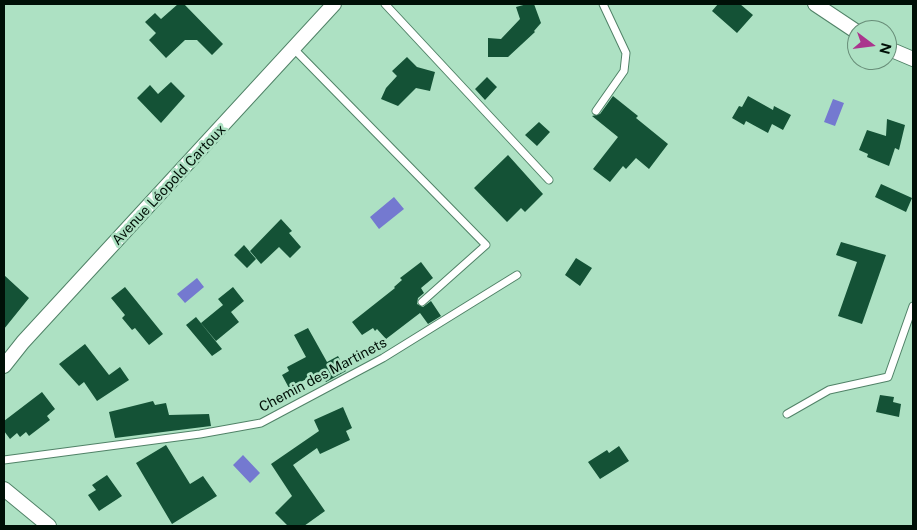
<!DOCTYPE html>
<meta charset="utf-8">
<style>
body{margin:0}
#map{position:relative;width:917px;height:530px;overflow:hidden;background:#ade1c3;font-family:"Public Sans",sans-serif}
canvas{display:block}
.frame{position:absolute;inset:0;border:5px solid #001007;pointer-events:none}
.north{position:absolute;left:847px;top:20px;width:50px;height:50px;box-sizing:border-box;background:#ade1c3;border:1px solid #688d78;border-radius:50%;rotate:105deg;font-size:14px;font-weight:700;line-height:20px;text-align:center;color:#001007}
.north::after{content:'';display:block;margin:auto;width:18px;height:22px;background:#aa358d;clip-path:polygon(50% 0,100% 100%,50% 72%,0 100%)}
</style>
<div id="map">
<canvas width="917" height="530"></canvas>
<div class="frame"></div>
<div class="north">N</div>
</div>
<script>
const ctx = document.querySelector('canvas').getContext('2d');
ctx.lineJoin = 'round';
function fillPath(path, color) {
  ctx.fillStyle = color;
  ctx.fill(path, 'evenodd');
}
function toPath(rows) {
  const path = new Path2D();
  for (const r of rows) {
    path.moveTo(r[0], r[1]);
    for (let i = 2; i < r.length; i += 2) path.lineTo(r[i], r[i + 1]);
  }
  return path;
}
function strokePath(path, color, width, dash) {
  ctx.strokeStyle = color;
  ctx.lineWidth = width;
  ctx.lineCap = dash ? 'butt' : 'round';
  ctx.setLineDash(dash || []);
  ctx.stroke(path);
}
function write(font, color, halo, rows, align = 'center') {
  ctx.font = font + ' "Public Sans",sans-serif';
  ctx.lineWidth = 5;
  ctx.setLineDash([]);
  ctx.textBaseline = 'middle';
  ctx.strokeStyle = halo;
  ctx.fillStyle = color;
  for (const [text, x, y, turn = 0] of rows) {
    ctx.save();
    ctx.translate(x, y);
    ctx.rotate((+turn || 0) * Math.PI / 180);
    ctx.textAlign = isNaN(turn) ? turn : align;
    if (halo) ctx.strokeText(text, 0, 0);
    ctx.fillText(text, 0, 0);
    ctx.restore();
  }
}
const water = toPath([
 [833,99,844,103,835,126,824,122],
 [394,197,404,209,379,229,370,217],
 [197,278,204,287,185,303,177,294],
 [243,455,260,473,250,483,233,465]
]);
const building = toPath([
 [178,4,184,4,223,44,212,55,197,40,185,40,166,58,149,40,156,33,145,22,155,13,161,19],
 [527,4,534,4,541,23,534,31,535,32,508,57,488,57,488,38,501,39,520,19,516,7],
 [718,4,740,4,753,15,737,33,712,11],
 [407,57,417,67,435,72,430,91,416,88,398,106,381,99,386,88,397,76,392,71],
 [487,77,497,87,485,100,475,89],
 [171,82,185,96,161,123,137,98,150,85,158,94],
 [613,96,638,116,636,118,668,144,649,169,636,158,626,169,623,166,610,182,593,169,618,137,592,116,600,114],
 [748,96,773,110,774,106,791,115,783,130,772,124,768,133,746,121,744,125,732,118,739,106,742,107],
 [887,119,905,125,899,150,895,148,889,166,867,157,868,154,859,150,867,130,886,136],
 [539,122,550,132,537,146,525,135],
 [508,155,543,194,525,212,521,208,507,222,474,188],
 [881,184,912,198,906,212,875,197],
 [281,219,292,231,289,233,301,247,290,258,279,247,261,264,250,251],
 [841,242,886,255,862,324,838,316,857,262,836,255],
 [244,245,256,259,247,268,234,255],
 [576,258,592,268,580,286,565,275],
 [421,262,433,278,421,288,424,293,418,298,417,304,423,307,431,301,441,316,428,324,420,313,386,339,377,329,375,331,373,328,362,335,352,322,395,288,394,287,402,280,400,278],
 [4,275,29,298,4,329],
 [125,287,163,334,149,345,135,328,132,330,122,318,125,315,111,298],
 [233,287,244,301,231,312,239,322,216,341,201,323,223,305,218,299],
 [196,317,222,349,212,356,186,325],
 [308,328,327,362,338,356,346,371,326,382,320,372,289,388,282,375,289,371,287,367,306,357,294,335],
 [85,344,109,375,120,367,129,380,97,401,84,382,79,386,59,364],
 [42,392,55,409,47,416,50,420,29,436,26,432,20,437,17,433,10,439,4,431,4,421],
 [880,395,894,397,893,402,901,404,899,417,876,412],
 [153,401,155,405,166,403,169,415,209,414,211,426,115,438,109,412],
 [343,407,352,428,346,431,350,440,320,454,317,448,293,465,325,511,304,526,288,526,275,513,292,496,271,464,319,431,314,420],
 [166,445,190,484,203,476,217,496,172,524,136,463],
 [619,446,629,461,600,479,588,462,607,450,609,453],
 [107,475,122,496,99,511,88,495,96,490,92,485]
]);
const lane = toPath([
 [385,4,549,180],
 [293,48,486,245,422,302],
 [596,111,624,71,626,53,603,4],
 [787,414,829,390,888,377,913,306],
 [4,460,200,434,261,423,383,358,517,275]
]);
const street = toPath([
 [815,4,857,32],
 [887,48,913,59],
 [4,366,23,342,334,4],
 [4,489,49,526]
]);
const streetNames = [
 ["Avenue Léopold Cartoux",169,185,-47],
 ["Chemin des Martinets",323,375,-28]
];
fillPath(water, '#7479d0');
fillPath(building, '#145236');
strokePath(lane, '#508267', 9);
strokePath(street, '#508267', 16);
strokePath(lane, '#fff', 7);
strokePath(street, '#fff', 14);
write('14px', '#001007', '#ade1c3', streetNames);
</script>
